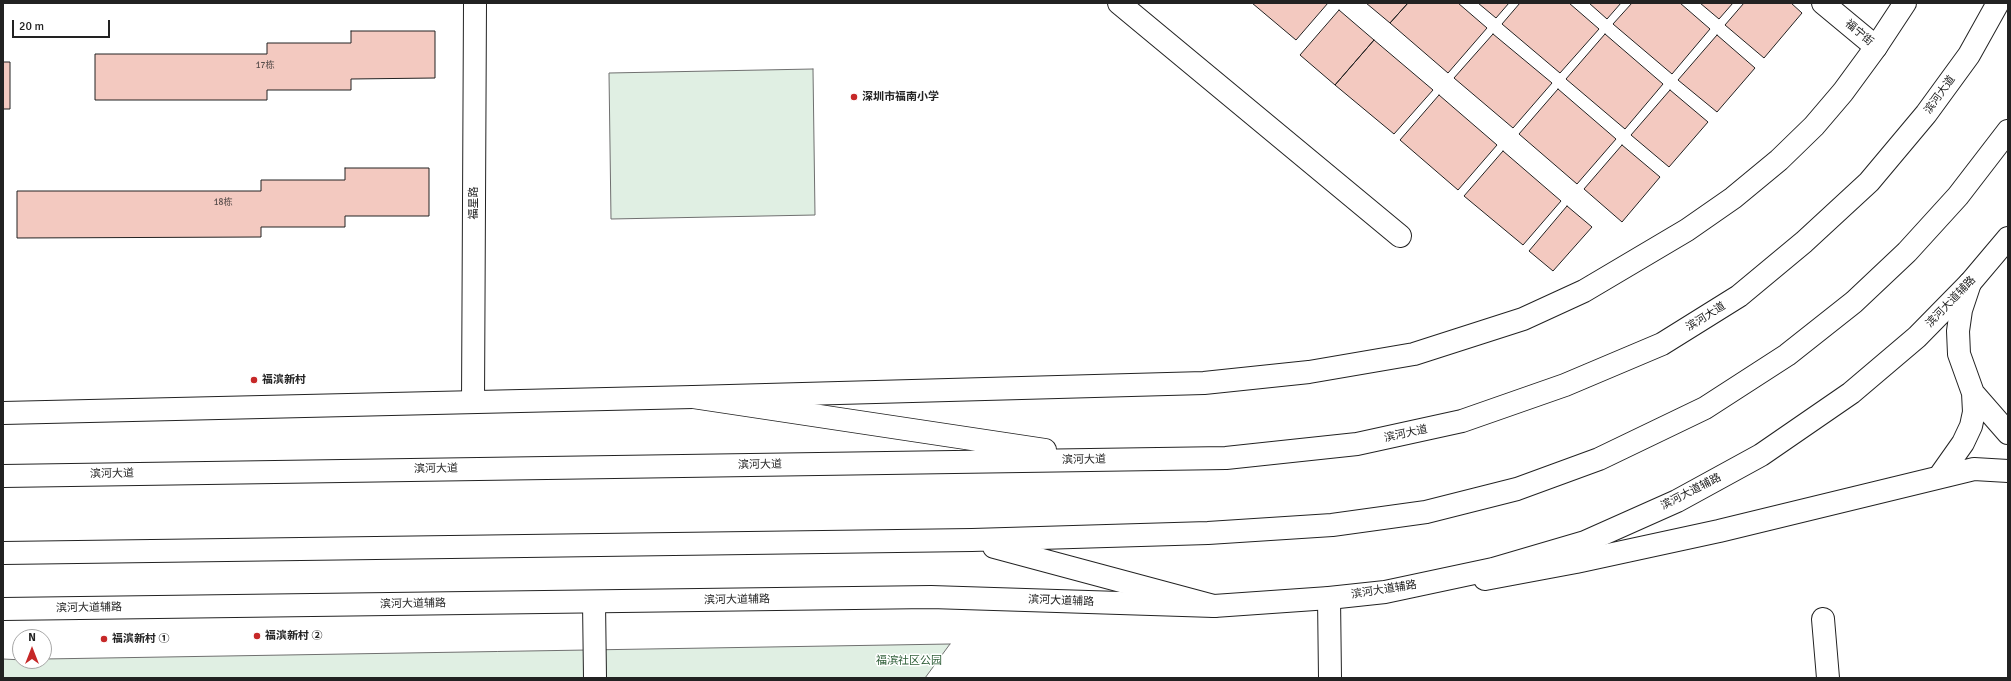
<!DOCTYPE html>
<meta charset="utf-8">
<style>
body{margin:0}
#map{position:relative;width:2011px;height:681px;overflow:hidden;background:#fff;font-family:Signika,sans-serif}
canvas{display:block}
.frame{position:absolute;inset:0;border:4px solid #222;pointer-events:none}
.north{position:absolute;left:12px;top:629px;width:40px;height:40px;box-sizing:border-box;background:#fff;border:1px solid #a7a7a7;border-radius:50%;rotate:0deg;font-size:11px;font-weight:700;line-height:16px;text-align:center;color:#222}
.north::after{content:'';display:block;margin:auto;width:14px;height:18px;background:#c62828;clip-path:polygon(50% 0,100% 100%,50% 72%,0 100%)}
.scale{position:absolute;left:12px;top:20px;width:98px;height:18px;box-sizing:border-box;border:2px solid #222;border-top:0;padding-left:5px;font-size:12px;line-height:14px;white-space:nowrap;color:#222;-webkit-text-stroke:3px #fff;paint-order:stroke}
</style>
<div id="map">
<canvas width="2011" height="681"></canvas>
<div class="frame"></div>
<div class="north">N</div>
<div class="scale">20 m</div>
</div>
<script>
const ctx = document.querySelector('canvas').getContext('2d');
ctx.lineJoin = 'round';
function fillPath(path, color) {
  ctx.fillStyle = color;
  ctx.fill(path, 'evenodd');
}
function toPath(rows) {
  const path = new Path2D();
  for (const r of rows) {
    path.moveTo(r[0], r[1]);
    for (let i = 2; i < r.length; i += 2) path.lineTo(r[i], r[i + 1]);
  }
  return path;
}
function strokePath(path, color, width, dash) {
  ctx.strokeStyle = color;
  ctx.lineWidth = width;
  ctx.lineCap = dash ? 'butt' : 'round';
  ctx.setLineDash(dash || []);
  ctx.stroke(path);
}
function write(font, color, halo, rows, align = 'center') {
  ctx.font = font + ' Signika,"Noto Sans SC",sans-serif';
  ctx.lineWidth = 3;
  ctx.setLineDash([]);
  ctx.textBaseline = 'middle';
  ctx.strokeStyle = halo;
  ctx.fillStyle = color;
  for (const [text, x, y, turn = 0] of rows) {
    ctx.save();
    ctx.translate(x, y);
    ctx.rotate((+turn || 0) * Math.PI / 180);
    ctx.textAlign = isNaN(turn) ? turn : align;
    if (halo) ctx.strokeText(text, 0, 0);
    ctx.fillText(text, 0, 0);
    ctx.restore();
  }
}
const green = toPath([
 [813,69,815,215,611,219,609,73,813,69],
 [950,644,925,678,3,678,3,659,44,661,44,659,950,644]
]);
const building = toPath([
 [1252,3,1328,3,1296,40,1252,3],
 [1366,3,1408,3,1390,23,1366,3],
 [1408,3,1458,3,1487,28,1448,73,1390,23,1408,3],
 [1478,3,1509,3,1496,18,1478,3],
 [1520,3,1569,3,1599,29,1560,73,1502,24,1520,3],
 [1589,3,1621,3,1607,19,1589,3],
 [1632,3,1680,3,1710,29,1672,74,1613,24,1632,3],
 [1700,3,1733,3,1719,19,1700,3],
 [1744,3,1791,3,1802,13,1764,58,1725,25,1744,3],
 [1339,10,1374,40,1335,85,1300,55,1339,10],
 [351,31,435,31,435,78,351,79,351,90,267,90,267,100,95,100,95,54,267,54,267,43,351,43,351,31],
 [1493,34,1552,83,1513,128,1454,78,1493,34],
 [1605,34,1663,84,1625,129,1566,79,1605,34],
 [1717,35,1755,68,1717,112,1678,80,1717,35],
 [1374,40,1433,90,1394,134,1335,85,1374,40],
 [3,62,10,62,10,109,3,109,3,62],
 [1558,89,1616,139,1577,184,1519,134,1558,89],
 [1670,90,1708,122,1669,167,1631,135,1670,90],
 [1439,95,1497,145,1458,190,1400,140,1439,95],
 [1622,145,1660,177,1622,222,1584,189,1622,145],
 [1503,151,1561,201,1523,245,1464,196,1503,151],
 [345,168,429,168,429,216,345,216,345,227,261,227,261,237,17,238,17,191,261,191,261,180,345,180,345,168],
 [1567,206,1592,227,1553,271,1529,251,1567,206]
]);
const street = toPath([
 [1119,3,1400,236],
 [1823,3,1876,47],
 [1970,283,1961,310,1958,331,1959,354,1973,393,2008,433],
 [1939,477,1963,443,1971,426,1974,412,1973,393],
 [1485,579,1576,562,1719,531,1974,469,2008,471],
 [1329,598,1330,678],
 [594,602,595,678],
 [1823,619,1828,678]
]);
const secondary = toPath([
 [473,402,475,3]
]);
const primary = toPath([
 [3,413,693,397,1204,383,1309,372,1414,354,1523,319,1584,291,1687,230,1733,198,1779,160,1814,126,1843,92,1876,47,1905,3],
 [3,609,931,597,1214,606,1329,598,1385,592,1493,569,1585,542,1677,501,1761,455,1851,393,1917,337,1970,283,2008,238]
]);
const highway = toPath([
 [693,397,1045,450],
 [3,476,1226,458,1357,444,1462,421,1565,385,1662,344,1739,296,1804,242,1869,182,1926,114,1969,55,1998,3],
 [994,547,1214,606],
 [3,553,972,540,1208,533,1332,525,1426,512,1517,489,1599,459,1705,408,1787,355,1854,302,1907,252,1958,196,2008,131]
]);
const markers = [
 [854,97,4,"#c62828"],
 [254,380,4,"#c62828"],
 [257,636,4,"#c62828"],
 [104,639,4,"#c62828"]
];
const numberNames = [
 ["17栋",265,66],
 ["18栋",223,203]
];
const streetNames = [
 ["福宁街",1859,33,40],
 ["滨河大道",1940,95,-54],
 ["福星路",474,203,-90],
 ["滨河大道辅路",1951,302,-46],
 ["滨河大道",1706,317,-32],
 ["滨河大道",1406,434,-12],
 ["滨河大道",1084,460,-1],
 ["滨河大道",760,465,-1],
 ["滨河大道",436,469,-1],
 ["滨河大道",112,474,-1],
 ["滨河大道辅路",1691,492,-27],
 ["滨河大道辅路",1384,590,-9],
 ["滨河大道辅路",737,600,-1],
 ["滨河大道辅路",1061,601,2],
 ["滨河大道辅路",413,604,-1],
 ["滨河大道辅路",89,608,-1]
];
const poiNames = [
 ["深圳市福南小学",862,97],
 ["福滨新村",262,380],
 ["福滨新村 ②",265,636],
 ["福滨新村 ①",112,639]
];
const parkNames = [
 ["福滨社区公园",909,661]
];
fillPath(green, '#e0efe3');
strokePath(green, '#6f6f6f', 1);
fillPath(building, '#f3c9c0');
strokePath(building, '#222', 1);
strokePath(street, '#222', 24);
strokePath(secondary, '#222', 24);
strokePath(primary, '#222', 24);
strokePath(highway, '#222', 24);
strokePath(street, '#fff', 22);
strokePath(secondary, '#fff', 22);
strokePath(primary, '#fff', 22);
strokePath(highway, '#fff', 22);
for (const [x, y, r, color] of markers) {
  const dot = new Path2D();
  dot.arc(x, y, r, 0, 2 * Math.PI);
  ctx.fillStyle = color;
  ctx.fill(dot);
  strokePath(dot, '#fff', 1.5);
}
write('9px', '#564c4a', null, numberNames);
write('11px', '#222', '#fff', streetNames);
write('bold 11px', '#222', '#fff', poiNames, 'left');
write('11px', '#2f5e38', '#fff', parkNames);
</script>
